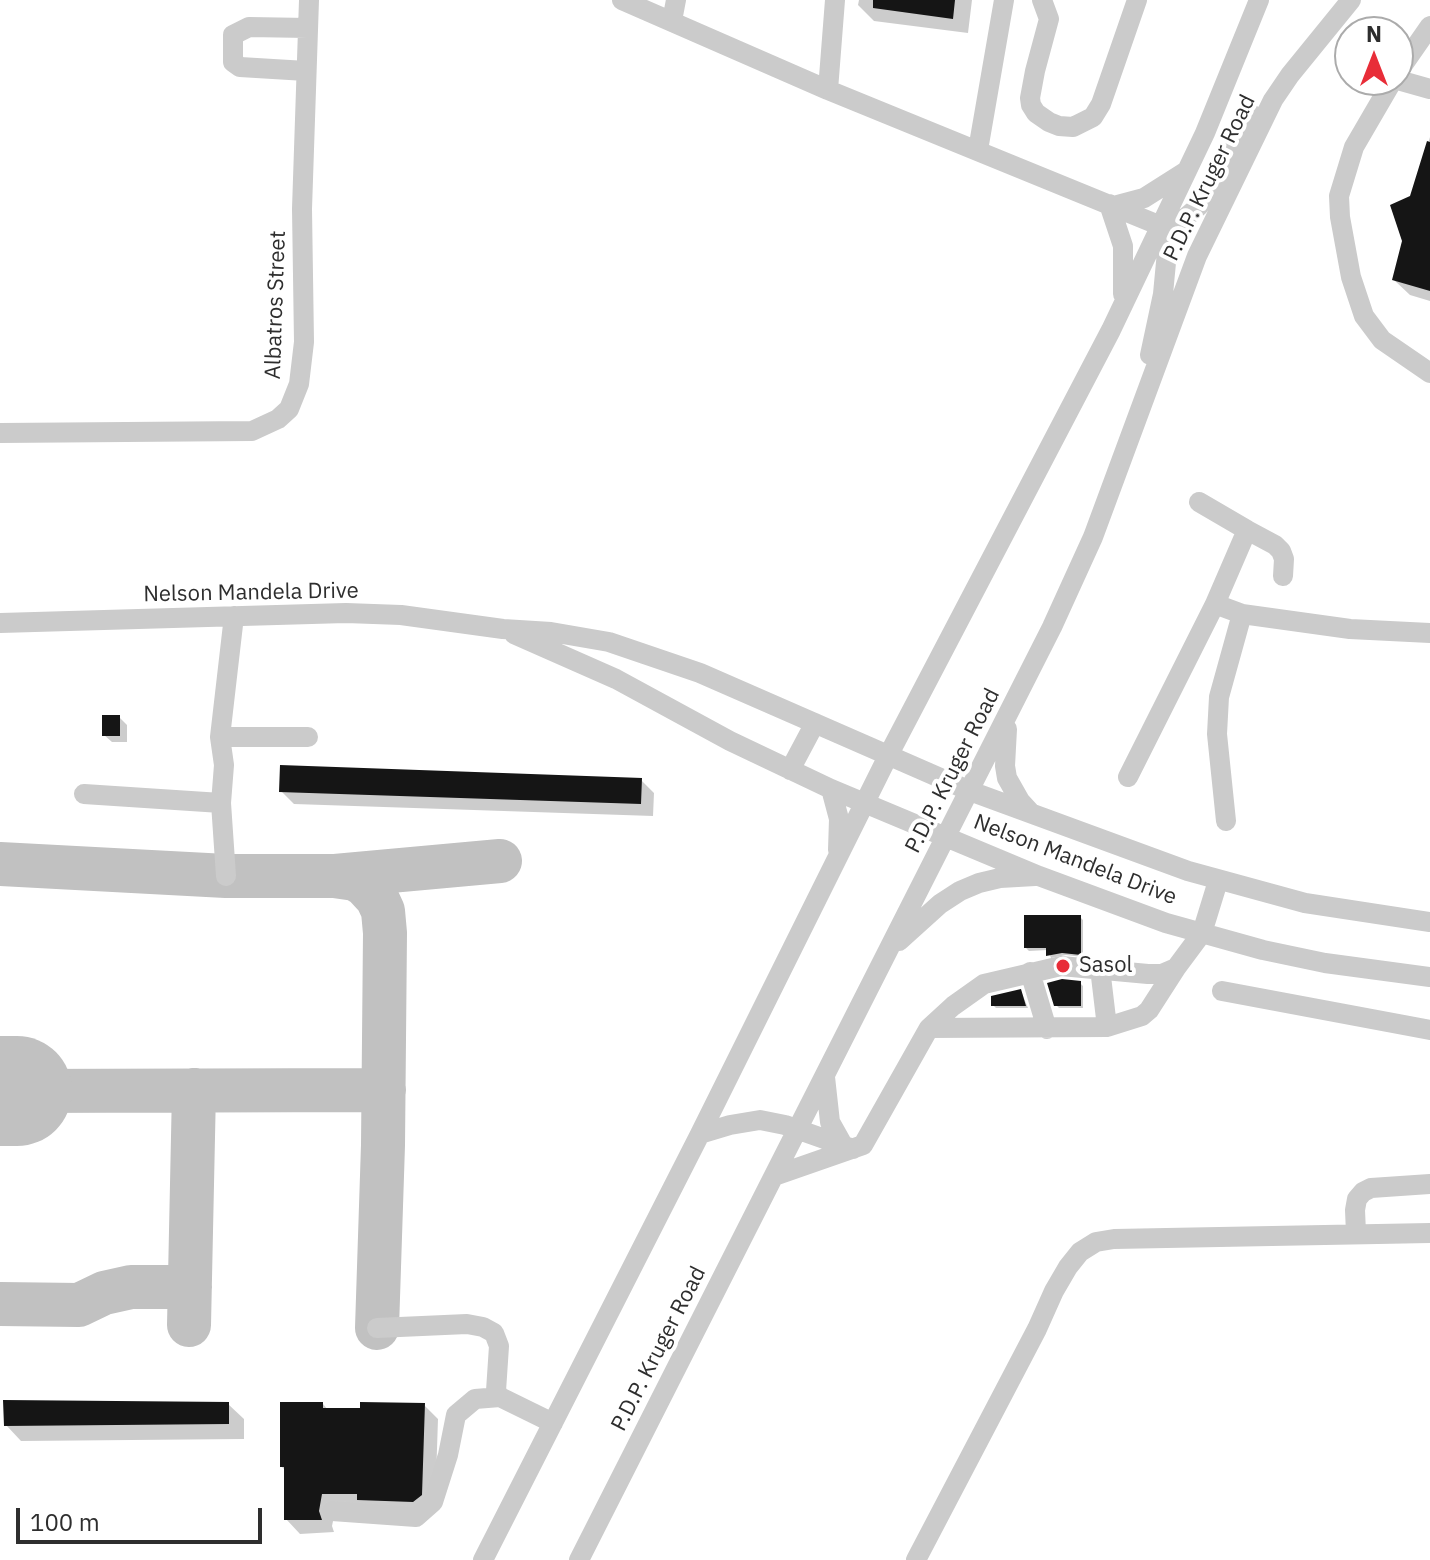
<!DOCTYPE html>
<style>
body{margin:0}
#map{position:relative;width:1430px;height:1560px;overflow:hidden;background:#fff;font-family:"IBM Plex Sans",sans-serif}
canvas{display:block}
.north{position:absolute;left:1334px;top:16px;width:80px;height:80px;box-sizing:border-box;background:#fff;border:2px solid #ababab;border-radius:50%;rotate:0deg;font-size:22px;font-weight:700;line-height:32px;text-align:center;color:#2e2e2e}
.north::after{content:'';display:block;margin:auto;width:28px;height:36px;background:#e82d38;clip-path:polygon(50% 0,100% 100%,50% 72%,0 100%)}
.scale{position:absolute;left:16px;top:1508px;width:246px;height:36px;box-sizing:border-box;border:4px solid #2e2e2e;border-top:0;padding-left:10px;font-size:24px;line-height:28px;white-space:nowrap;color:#2e2e2e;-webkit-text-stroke:6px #fff;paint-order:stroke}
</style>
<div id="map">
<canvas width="1430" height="1560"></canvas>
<div class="north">N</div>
<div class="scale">100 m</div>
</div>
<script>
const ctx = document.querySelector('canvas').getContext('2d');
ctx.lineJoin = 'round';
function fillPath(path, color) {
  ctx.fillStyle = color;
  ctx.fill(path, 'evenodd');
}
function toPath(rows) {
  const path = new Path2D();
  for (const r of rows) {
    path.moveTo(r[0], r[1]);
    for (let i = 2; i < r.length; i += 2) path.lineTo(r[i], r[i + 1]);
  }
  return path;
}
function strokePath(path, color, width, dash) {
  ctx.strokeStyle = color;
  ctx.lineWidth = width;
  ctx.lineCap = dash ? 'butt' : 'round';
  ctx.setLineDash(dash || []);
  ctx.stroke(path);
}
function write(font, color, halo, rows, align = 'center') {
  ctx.font = font + ' "IBM Plex Sans",sans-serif';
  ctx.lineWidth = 8;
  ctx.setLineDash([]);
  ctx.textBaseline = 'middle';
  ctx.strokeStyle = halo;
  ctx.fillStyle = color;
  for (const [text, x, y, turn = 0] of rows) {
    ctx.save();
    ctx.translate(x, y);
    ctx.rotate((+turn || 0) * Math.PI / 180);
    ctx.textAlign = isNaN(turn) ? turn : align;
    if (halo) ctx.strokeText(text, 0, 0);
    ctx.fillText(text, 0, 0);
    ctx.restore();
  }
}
const shadow = toPath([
 [859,0,972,0,968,33,874,21,858,5],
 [1430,137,1430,301,1410,295,1394,280,1412,198],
 [119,717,127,725,127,742,112,742,104,735],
 [641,780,654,793,653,816,294,804,281,791],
 [1080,917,1083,920,1083,957,1066,955,1051,958,1048,950,1029,951,1026,948],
 [1080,983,1083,986,1083,1008,1059,1008,1055,1004],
 [1021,991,1028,1008,996,1008,993,1005],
 [228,1404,244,1419,244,1439,21,1441,6,1425],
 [323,1404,328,1410,424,1405,438,1419,435,1509,336,1507,332,1526,334,1532,300,1534,286,1519,286,1471,282,1467]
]);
const taxiway = toPath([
 [0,864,226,876,334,876,355,879,365,885,377,898,383,911,385,933,383,1145,377,1328],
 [335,876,500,861],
 [17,1091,384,1090],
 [0,1304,79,1305,104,1293,131,1287,190,1287],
 [189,1325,194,1090]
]);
const runway = toPath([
 [0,1091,17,1091]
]);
const building = toPath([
 [873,0,955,0,953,19,873,8],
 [1427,141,1430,142,1430,291,1392,280,1402,241,1390,205,1410,196],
 [102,715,120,715,120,736,102,736],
 [280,765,642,778,641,804,279,792],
 [1024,915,1081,915,1081,955,1062,953,1046,956,1046,948,1024,948],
 [1062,979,1081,981,1081,1006,1054,1006,1047,983],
 [1021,989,1026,1006,991,1006,991,996],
 [3,1400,229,1402,229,1424,4,1426],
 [280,1402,323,1402,323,1408,360,1408,360,1402,425,1403,422,1495,413,1502,357,1500,357,1494,322,1494,319,1511,322,1520,284,1520,284,1467,280,1467]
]);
const minor = toPath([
 [622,0,828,90,1161,226,1185,218,1199,206,1237,142,1255,116],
 [1042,0,1049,19,1035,71,1030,98,1031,105,1036,113,1049,122,1059,126,1073,127,1093,117,1101,104,1137,0],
 [672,21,676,0],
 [306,71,240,67,233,62,233,35,249,27,308,28],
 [1398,72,1430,26],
 [1393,80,1354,147,1339,196,1340,217,1351,277,1364,316,1382,340,1430,373],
 [1398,80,1430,89],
 [828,90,835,0],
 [978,150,1004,0],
 [1109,204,1123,246,1123,294],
 [1114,206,1144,198,1185,172],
 [1150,355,1163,294,1167,252,1161,226],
 [0,433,252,431,278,419,289,409,299,384,304,342,302,209,309,0],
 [1199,502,1247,530,1215,604,1242,614,1350,629,1430,633],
 [1247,530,1275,545,1281,551,1284,559,1283,576],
 [0,623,346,613,401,615,503,629,551,632,609,642,700,673,970,791,1188,871,1305,903,1430,922],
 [514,634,616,679,730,741,831,789,1039,876,1166,923,1263,950,1325,963,1430,977],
 [1007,729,1005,766,1007,778,1020,801,1031,813],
 [220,737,308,737],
 [790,770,815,723],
 [1128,777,1215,604],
 [831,789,839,819,838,850],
 [84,794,221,803],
 [1226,821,1217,734,1219,697,1242,614],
 [226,876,221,803,224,765,220,737,234,616],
 [899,941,940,904,960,891,979,883,1000,878,1035,876],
 [1100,968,1107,1027],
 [1030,972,1047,1029],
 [1222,991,1430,1030],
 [929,1028,1107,1027,1142,1016,1149,1010,1176,968],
 [825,1077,830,1122,844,1147],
 [700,1134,730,1125,760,1120,785,1125,853,1149],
 [774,1176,863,1145,929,1028,953,1006,984,984,1061,966,1148,974,1162,974,1176,968,1202,933,1218,881],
 [1356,1233,1355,1210,1357,1199,1363,1192,1371,1188,1430,1184],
 [377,1328,467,1324,483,1327,494,1333,499,1346,496,1391,500,1397,553,1423],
 [332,1511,416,1517,433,1502,448,1455,456,1415,475,1399,500,1397],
 [483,1560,700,1134,888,756,1111,330,1205,133,1259,0],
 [579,1560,1052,627,1093,537,1197,256,1273,100,1290,75,1351,0],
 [916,1560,1037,1329,1054,1291,1068,1267,1080,1252,1096,1242,1114,1239,1430,1233]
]);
const markers = [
 [1063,966,8,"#e82d38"]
];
const streetNames = [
 ["P.D.P. Kruger Road",1210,178,-64],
 ["Albatros Street",276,305,-88],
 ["Nelson Mandela Drive",251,593,-1],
 ["P.D.P. Kruger Road",953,771,-63],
 ["Nelson Mandela Drive",1075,860,21],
 ["P.D.P. Kruger Road",659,1349,-63]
];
const poiNames = [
 ["Sasol",1079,966]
];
fillPath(shadow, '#0003');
strokePath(taxiway, '#c1c1c1', 44);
strokePath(runway, '#c1c1c1', 110);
fillPath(building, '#151515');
strokePath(minor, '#cbcbcb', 20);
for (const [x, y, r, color] of markers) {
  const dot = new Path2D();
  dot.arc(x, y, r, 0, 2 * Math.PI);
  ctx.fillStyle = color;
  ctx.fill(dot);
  strokePath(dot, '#fff', 3);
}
write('22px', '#2e2e2e', '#fff', streetNames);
write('22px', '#2e2e2e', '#fff', poiNames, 'left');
</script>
